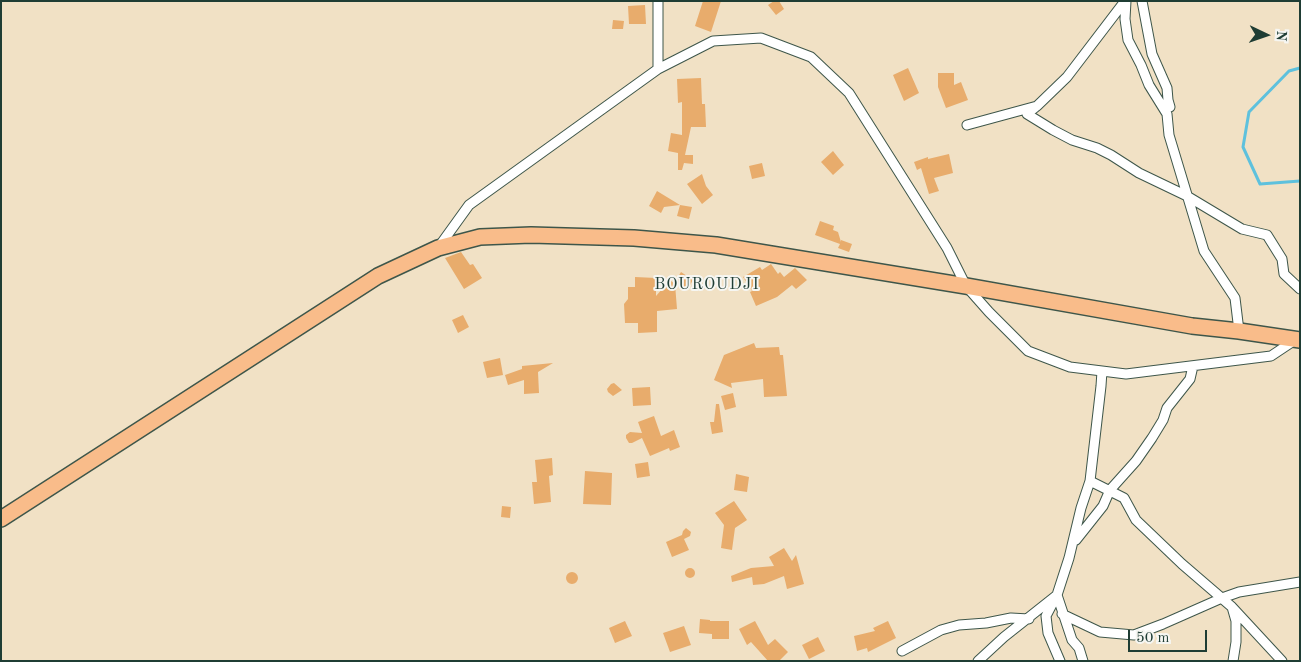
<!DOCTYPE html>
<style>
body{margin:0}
#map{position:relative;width:1301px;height:662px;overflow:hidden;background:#f1e1c5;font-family:"Old Standard TT",serif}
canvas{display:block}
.frame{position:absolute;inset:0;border:2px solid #1f3d34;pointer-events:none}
.north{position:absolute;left:1241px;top:10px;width:50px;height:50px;-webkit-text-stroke:4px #f6f6f2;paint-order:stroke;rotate:93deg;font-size:14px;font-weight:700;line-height:20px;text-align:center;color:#1f3d34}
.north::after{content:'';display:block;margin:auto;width:18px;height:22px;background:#1f3d34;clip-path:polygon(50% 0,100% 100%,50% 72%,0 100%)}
.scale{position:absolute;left:1128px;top:630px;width:79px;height:22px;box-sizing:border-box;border:2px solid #1f3d34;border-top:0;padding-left:6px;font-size:15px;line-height:18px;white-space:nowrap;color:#1f3d34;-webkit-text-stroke:4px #f6f6f2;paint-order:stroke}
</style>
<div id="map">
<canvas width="1301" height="662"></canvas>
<div class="frame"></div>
<div class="north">N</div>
<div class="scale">50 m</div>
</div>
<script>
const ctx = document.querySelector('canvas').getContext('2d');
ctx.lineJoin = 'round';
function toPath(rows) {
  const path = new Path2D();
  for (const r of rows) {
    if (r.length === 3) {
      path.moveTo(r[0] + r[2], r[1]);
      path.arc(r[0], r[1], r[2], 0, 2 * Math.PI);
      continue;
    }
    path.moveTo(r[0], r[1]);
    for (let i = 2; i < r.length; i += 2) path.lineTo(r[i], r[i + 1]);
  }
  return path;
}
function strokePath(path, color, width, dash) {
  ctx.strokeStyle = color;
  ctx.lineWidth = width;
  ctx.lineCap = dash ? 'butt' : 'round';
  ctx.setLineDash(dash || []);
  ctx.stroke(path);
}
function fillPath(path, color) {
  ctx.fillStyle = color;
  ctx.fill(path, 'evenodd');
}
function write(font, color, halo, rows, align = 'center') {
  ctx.font = font + ' "Old Standard TT",serif';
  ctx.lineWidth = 4;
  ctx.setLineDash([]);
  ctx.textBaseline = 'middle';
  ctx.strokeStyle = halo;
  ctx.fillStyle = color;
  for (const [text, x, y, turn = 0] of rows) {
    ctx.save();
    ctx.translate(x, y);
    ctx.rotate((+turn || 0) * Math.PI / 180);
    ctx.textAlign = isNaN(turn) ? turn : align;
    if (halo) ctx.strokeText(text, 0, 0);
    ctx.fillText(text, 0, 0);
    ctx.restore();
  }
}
const stream = toPath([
 [1300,68,1289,71,1249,112,1243,147,1260,184,1300,181]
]);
const building = toPath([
 [703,1,721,1,711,32,695,26],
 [774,1,779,1,784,9,776,15,768,5],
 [645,5,646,24,629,24,628,6],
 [613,20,624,21,623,29,612,29],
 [908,68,919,93,904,101,893,75],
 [938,73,954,73,954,85,961,82,968,100,946,108,938,87],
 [701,78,702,104,705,104,706,127,691,127,685,155,693,155,693,164,684,163,682,170,678,170,678,153,668,151,671,133,682,135,682,102,678,103,677,79],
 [833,151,844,165,833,175,821,162],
 [949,154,953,173,934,178,939,191,929,194,921,168,917,170,914,162,928,157,928,159],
 [762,163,765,176,752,179,749,166],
 [702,174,706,186,713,195,702,204,687,184],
 [657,191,680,205,692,207,689,219,677,216,680,205,664,207,661,213,649,206],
 [820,221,834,226,833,230,838,232,841,242,841,240,852,244,849,252,838,248,840,244,815,235],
 [461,252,470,265,473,264,482,278,464,289,445,258],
 [771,264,778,274,780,272,784,277,795,268,807,280,796,289,792,285,777,297,756,306,750,292,752,291,743,277,760,267,762,270],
 [681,272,693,280,687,290,675,282],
 [635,277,656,278,656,296,670,280,675,284,677,309,657,311,657,332,638,333,638,323,625,323,624,304,628,299,628,287,635,287],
 [463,315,469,327,458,333,452,320],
 [754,343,756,348,779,347,780,355,783,355,787,396,764,397,763,379,731,383,732,388,714,380,724,355],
 [500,358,503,375,487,378,483,362],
 [553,363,538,372,539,393,524,394,524,380,508,385,505,375,522,369,522,366],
 [614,383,622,390,613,396,608,392,607,389,611,384],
 [650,387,651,405,633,406,632,388],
 [733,393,736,407,725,410,721,396],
 [716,404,719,404,723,432,712,434,710,422,714,422],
 [654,416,661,436,674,430,680,447,670,451,669,448,650,456,642,438,632,443,629,443,626,438,626,435,630,432,642,433,638,422],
 [552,458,553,475,549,476,551,502,534,504,532,482,537,482,535,460],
 [648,462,650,476,637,478,635,464],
 [585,471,612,473,611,505,583,504],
 [736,474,749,477,747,492,734,490],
 [734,501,747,520,735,528,732,550,721,548,724,525,715,513],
 [502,506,511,507,510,518,501,517],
 [686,528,691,532,690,536,684,539,689,550,672,557,666,542,682,535,683,531],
 [784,548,792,561,796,555,804,584,787,589,784,576,764,584,753,585,752,577,732,582,731,576,751,568,774,566,769,557],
 [690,573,5],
 [572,578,6],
 [700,619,710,620,710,621,729,621,729,639,712,639,712,634,699,633],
 [625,621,632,636,615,643,609,628],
 [755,621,768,645,775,639,788,652,779,661,768,661,751,642,747,645,739,629],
 [888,621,896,638,868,652,867,648,857,651,854,636,875,631,873,628],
 [684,626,691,645,670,652,663,633],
 [818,637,825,651,809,659,802,645]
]);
const minor = toPath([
 [1126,1,1125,19,1128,40,1141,65,1149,85,1167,114,1169,135,1204,251,1235,298,1239,331],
 [1142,1,1152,54,1167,88,1168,100,1170,107],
 [658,69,658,1],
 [1037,106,1027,114,1053,130,1072,140,1097,148,1111,155,1139,173,1187,196,1242,229,1267,235,1282,259,1284,274,1300,289],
 [967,125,1037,106,1067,77,1125,1],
 [438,248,469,205,658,69,713,41,761,38,811,57,849,93,947,248,966,286,989,312,1028,351,1070,367,1126,374,1271,356,1295,340],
 [1090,481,1124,498,1136,520,1182,564,1232,607,1282,661],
 [1076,540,1103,506,1110,490,1136,461,1152,438,1163,420,1167,408,1190,379,1193,366],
 [1056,597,1046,616,1048,633,1060,661],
 [1232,607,1236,621,1236,642,1233,661],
 [1062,614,1100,632,1134,635,1163,624,1222,598,1239,592,1300,582],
 [902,651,941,630,959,625,986,623,1011,618,1029,619],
 [978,661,1004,637,1057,595],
 [1083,661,1079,648,1072,640,1057,595,1069,558,1081,508,1090,481,1101,386,1102,371]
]);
const trunk = toPath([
 [1,519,378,276,438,248,480,237,531,235,634,238,716,245,966,286,1192,326,1239,331,1300,340]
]);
const quarterNames = [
 ["BOUROUDJI",707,285]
];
strokePath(stream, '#5ec1dd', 3);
fillPath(building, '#e8ac6c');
strokePath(minor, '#3e564a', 11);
strokePath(trunk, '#3e564a', 18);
strokePath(minor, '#fff', 9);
strokePath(trunk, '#f9bc8a', 15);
ctx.letterSpacing = '1px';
write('16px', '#1f3d34', '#f6f6f2', quarterNames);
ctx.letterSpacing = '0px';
</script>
